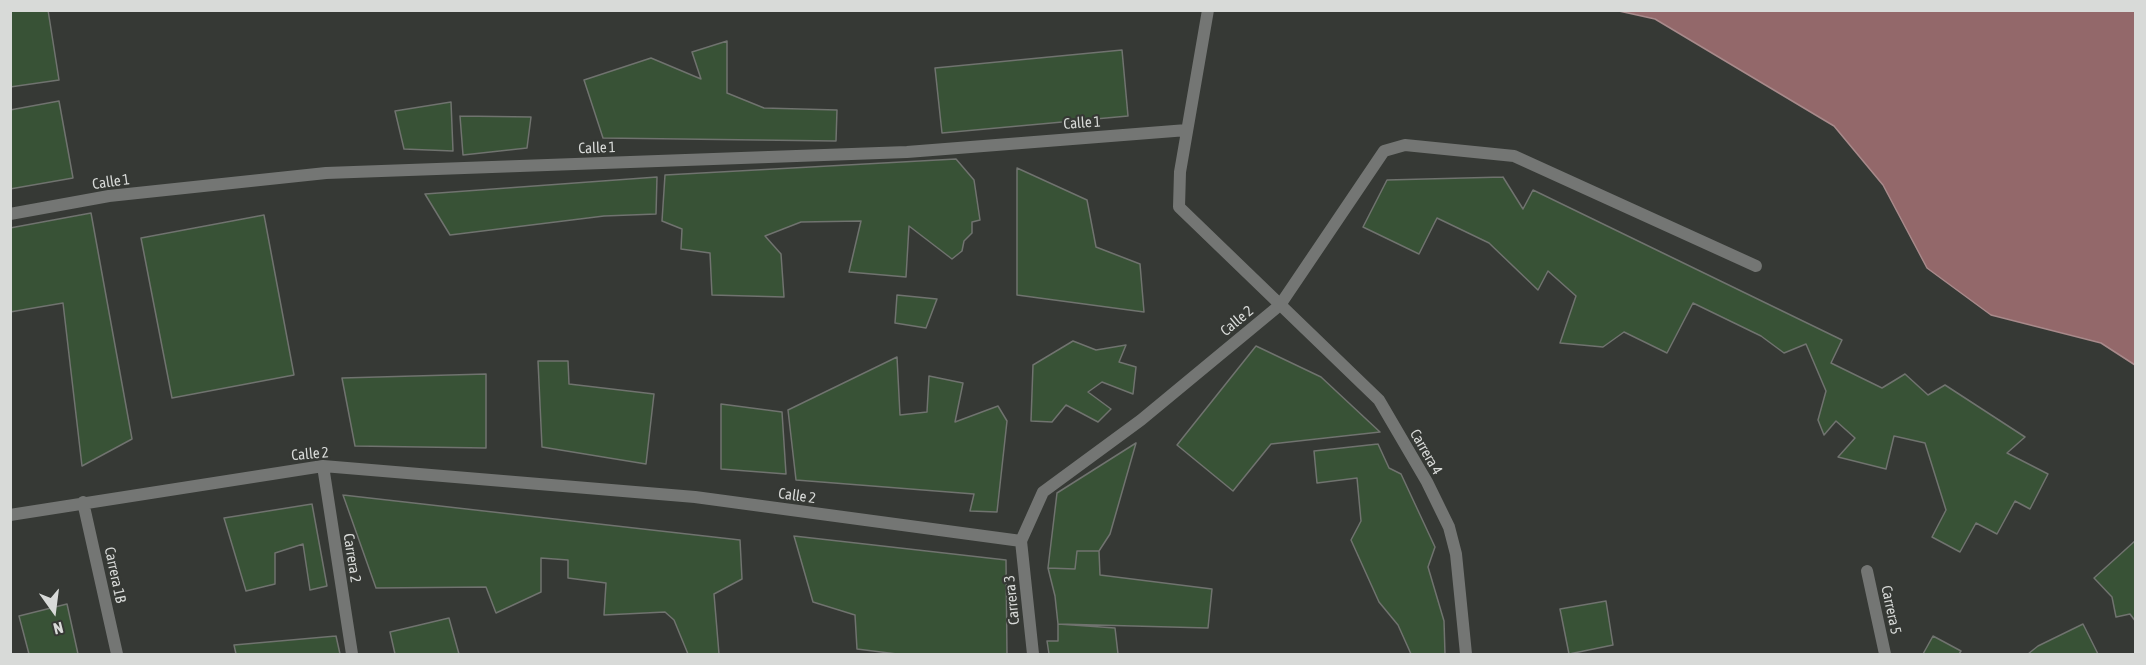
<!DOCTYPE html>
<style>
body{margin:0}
#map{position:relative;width:2146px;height:665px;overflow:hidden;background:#363935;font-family:"Asap Condensed",sans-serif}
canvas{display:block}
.frame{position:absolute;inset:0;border:12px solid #d8dad8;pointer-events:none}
.north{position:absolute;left:24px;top:581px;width:60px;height:60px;-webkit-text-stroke:4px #363935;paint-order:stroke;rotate:166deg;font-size:16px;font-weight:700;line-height:24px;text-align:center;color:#d8dad8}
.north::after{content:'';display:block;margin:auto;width:21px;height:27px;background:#d8dad8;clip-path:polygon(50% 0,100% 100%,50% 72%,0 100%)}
</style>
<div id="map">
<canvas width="2146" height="665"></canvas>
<div class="frame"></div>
<div class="north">N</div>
</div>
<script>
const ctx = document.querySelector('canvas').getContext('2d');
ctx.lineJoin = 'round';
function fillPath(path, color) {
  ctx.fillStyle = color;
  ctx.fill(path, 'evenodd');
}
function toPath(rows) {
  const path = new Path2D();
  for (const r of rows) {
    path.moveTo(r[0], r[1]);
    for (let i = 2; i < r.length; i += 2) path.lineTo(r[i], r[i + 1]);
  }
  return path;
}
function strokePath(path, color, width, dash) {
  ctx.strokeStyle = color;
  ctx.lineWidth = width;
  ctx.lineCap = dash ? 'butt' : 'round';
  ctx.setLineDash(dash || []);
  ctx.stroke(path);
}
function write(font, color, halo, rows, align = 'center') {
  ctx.font = font + ' "Asap Condensed",sans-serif';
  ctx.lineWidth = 4.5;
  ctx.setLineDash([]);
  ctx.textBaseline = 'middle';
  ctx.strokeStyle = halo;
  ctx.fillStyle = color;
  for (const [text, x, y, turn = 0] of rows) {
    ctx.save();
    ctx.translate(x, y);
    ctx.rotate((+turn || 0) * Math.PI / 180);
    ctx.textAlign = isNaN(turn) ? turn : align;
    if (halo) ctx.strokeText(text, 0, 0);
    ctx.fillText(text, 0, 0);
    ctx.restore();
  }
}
const water = toPath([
 [1619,11,2135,11,2135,365,2101,343,1991,315,1927,268,1883,185,1834,126,1655,19,1619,11]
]);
const building = toPath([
 [10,10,48,10,59,80,10,87,10,10],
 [727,41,727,93,764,108,837,110,836,141,603,138,584,80,651,58,701,79,692,52,727,41],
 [1122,50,1128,116,942,133,935,68,1122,50],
 [59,101,73,178,10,189,10,110,59,101],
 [451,102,453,151,404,149,395,111,451,102],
 [460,116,531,117,527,148,463,155,460,116],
 [956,159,974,180,980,220,972,222,972,233,964,241,962,251,952,259,909,226,906,277,849,272,861,221,801,222,765,236,781,254,784,297,712,295,710,253,681,249,682,229,662,221,665,175,956,159],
 [1017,168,1087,200,1096,247,1140,264,1144,312,1017,295,1017,168],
 [657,177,656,214,604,216,450,235,425,194,657,177],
 [1503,177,1523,209,1533,190,1842,340,1831,363,1882,388,1905,374,1928,395,1945,385,2025,437,2007,453,2048,474,2030,509,2015,501,1997,534,1976,523,1960,552,1932,537,1946,510,1925,443,1894,436,1886,469,1838,457,1855,438,1836,421,1824,435,1818,420,1826,391,1806,344,1784,353,1761,336,1693,303,1667,353,1624,332,1603,347,1560,343,1576,296,1548,271,1538,290,1489,243,1437,218,1419,254,1363,227,1387,180,1503,177],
 [91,213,132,439,82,466,63,303,10,312,10,228,91,213],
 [264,215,294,375,172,398,141,238,264,215],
 [897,295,937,299,926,328,895,323,897,295],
 [1073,341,1096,350,1126,345,1119,362,1136,367,1133,394,1102,382,1088,392,1111,409,1098,422,1066,405,1052,422,1031,421,1033,365,1073,341],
 [1256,346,1321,377,1380,432,1271,444,1233,491,1177,445,1256,346],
 [897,357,900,415,927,412,929,376,963,383,955,422,998,406,1007,421,997,512,970,511,974,494,796,480,788,410,897,357],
 [538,361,568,361,569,384,654,394,646,464,542,447,538,361],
 [486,374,486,448,355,446,342,378,486,374],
 [721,404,782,412,786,474,721,469,721,404],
 [1136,443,1110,534,1099,551,1077,551,1075,569,1048,568,1057,493,1136,443],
 [1378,444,1389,468,1401,474,1435,547,1428,567,1444,621,1445,654,1411,654,1398,625,1379,602,1351,540,1361,521,1357,478,1317,483,1314,451,1378,444],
 [343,495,740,540,742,579,714,594,719,654,688,654,674,620,665,612,604,615,606,583,568,578,568,560,541,558,541,592,496,613,486,587,376,588,343,495],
 [312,504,327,586,310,590,303,544,275,553,275,584,246,591,224,518,312,504],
 [794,536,1006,560,1007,654,897,654,857,649,855,615,813,602,794,536],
 [2136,540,2136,622,2130,614,2116,617,2112,597,2094,578,2136,540],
 [1077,551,1099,551,1100,575,1212,589,1208,628,1058,624,1055,596,1048,568,1075,569,1077,551],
 [1606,601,1613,645,1569,654,1560,609,1606,601],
 [67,604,78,654,29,654,19,616,67,604],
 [449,618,459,654,395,654,390,632,449,618],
 [1058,624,1115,628,1118,654,1049,654,1047,641,1058,641,1058,624],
 [2083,624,2098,654,2028,654,2038,646,2083,624],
 [336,636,340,654,236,654,234,645,336,636],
 [1933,636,1961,651,1959,654,1923,654,1933,636]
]);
const street = toPath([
 [1208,10,1180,172,1179,207,1379,400,1427,482,1449,527,1456,554,1466,654],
 [10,214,109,196,326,173,907,152,1187,130],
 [323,466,352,654],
 [83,502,117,654],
 [10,515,323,466,695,497,1021,541],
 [1021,541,1043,492,1141,420,1280,305,1384,151,1405,145,1514,156,1756,266],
 [1021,541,1033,654],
 [1867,571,1885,654]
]);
const streetNames = [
 ["Calle 1",1082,123,-4],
 ["Calle 1",597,148,-2],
 ["Calle 1",111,182,-8],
 ["Calle 2",1237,321,-40],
 ["Carrera 4",1426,452,60],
 ["Calle 2",310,454,-5],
 ["Calle 2",797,496,8],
 ["Carrera 2",352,558,81],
 ["Carrera 1B",115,575,78],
 ["Carrera 3",1012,600,-96],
 ["Carrera 5",1891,610,78]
];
fillPath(water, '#93686a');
strokePath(water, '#a88a8b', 1.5);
fillPath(building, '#385236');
strokePath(building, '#70736f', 1.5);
strokePath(street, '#747674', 12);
write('15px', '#d8dad8', '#363935', streetNames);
</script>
